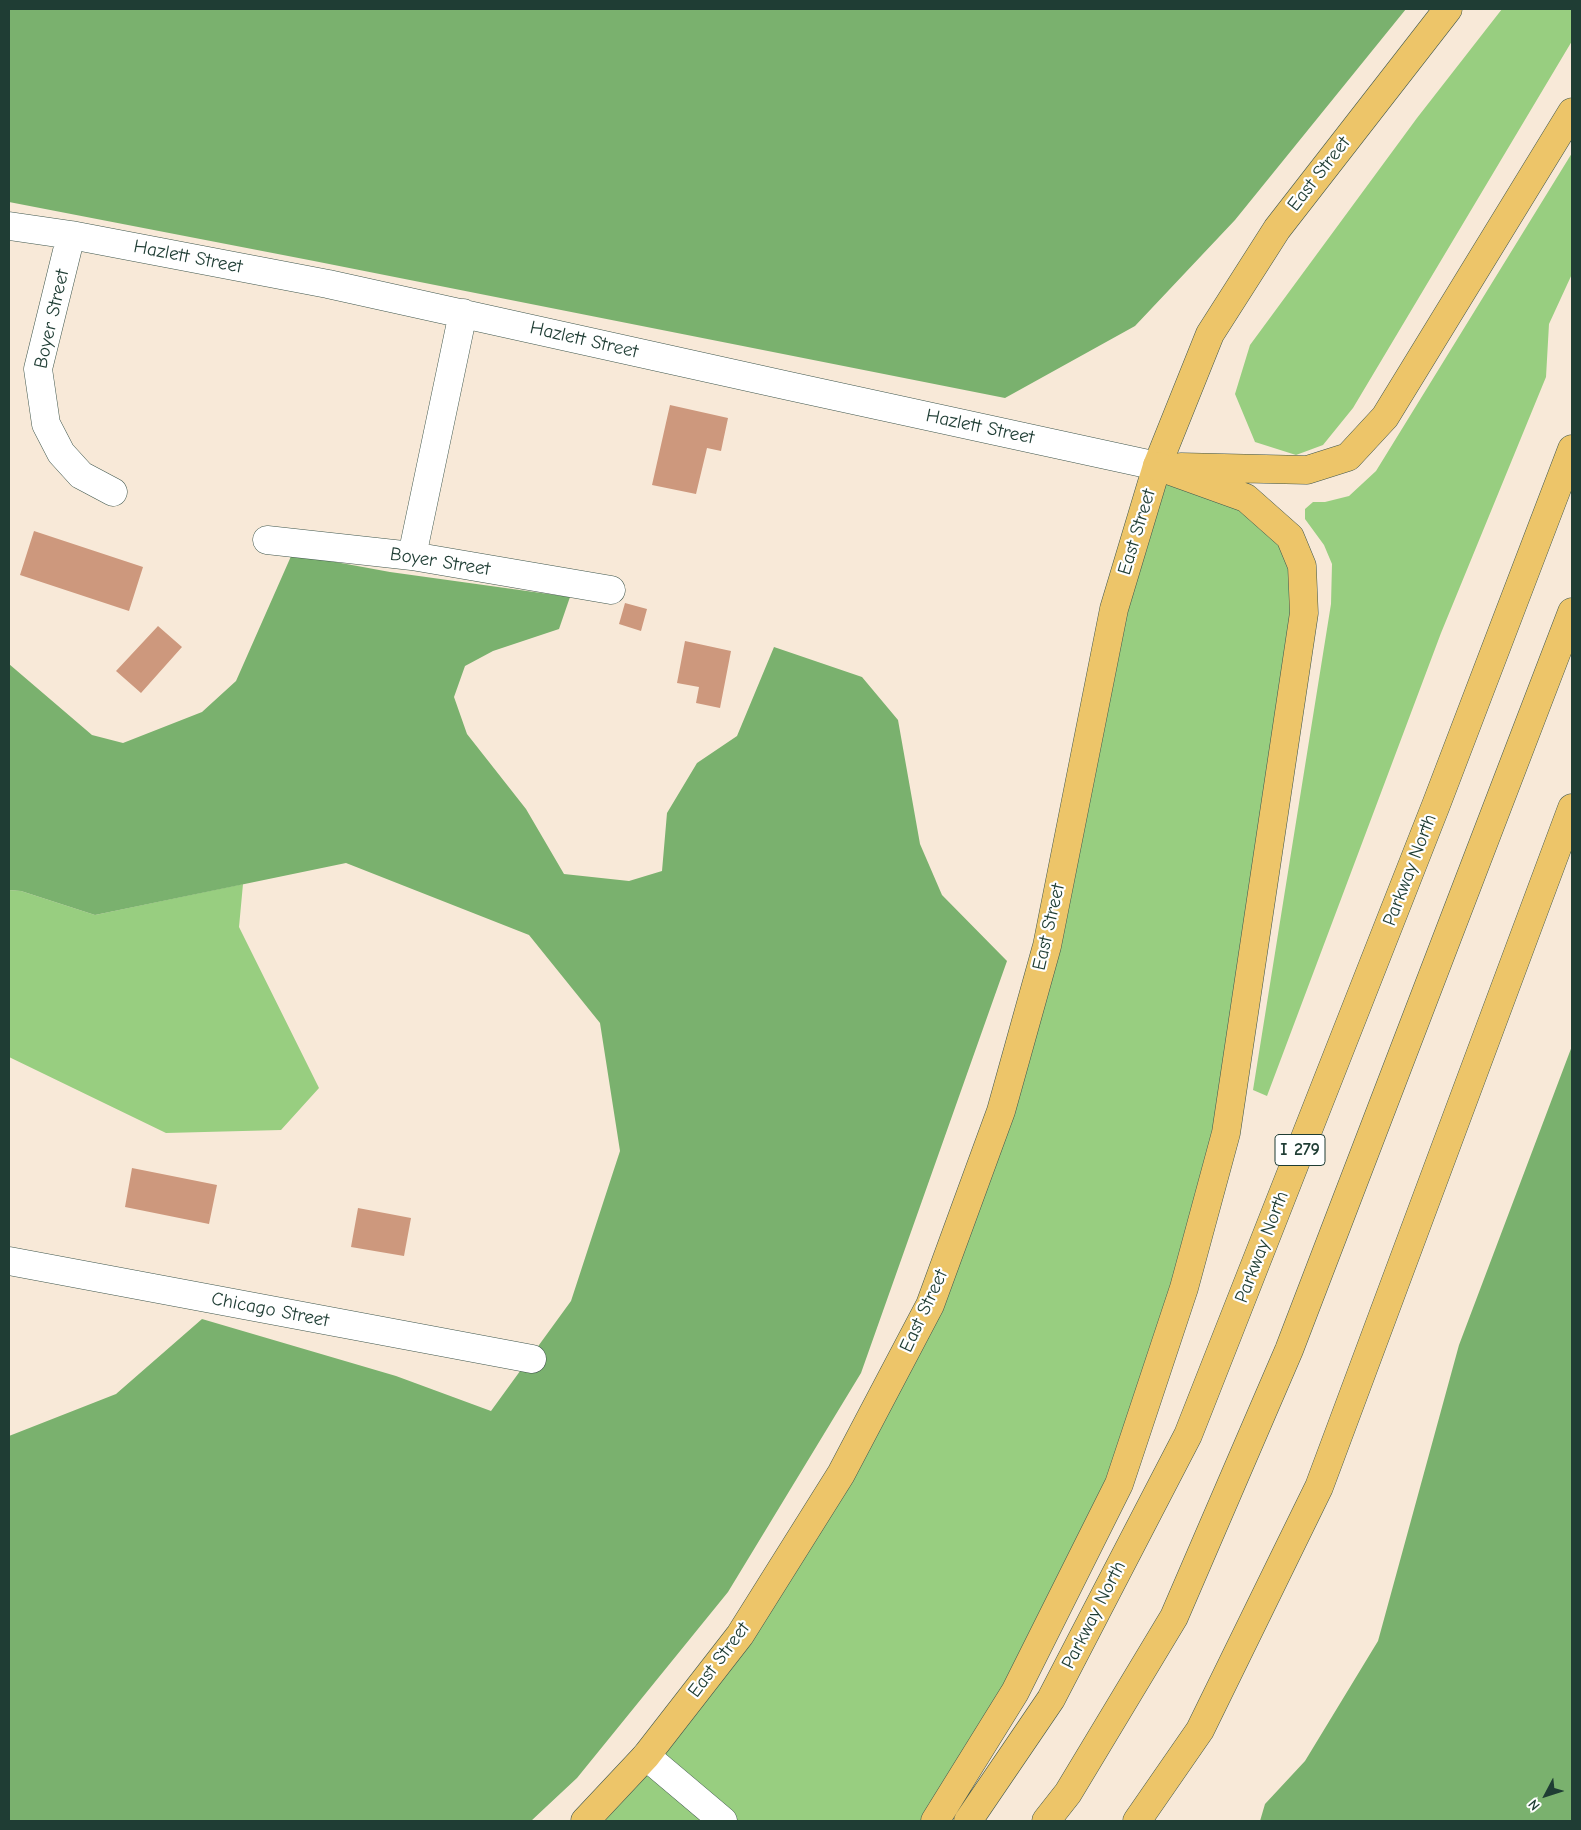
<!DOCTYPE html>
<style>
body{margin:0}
#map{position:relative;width:1581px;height:1830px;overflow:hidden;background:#f8e9d8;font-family:"Comic Neue",sans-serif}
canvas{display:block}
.frame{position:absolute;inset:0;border:10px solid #1f3d34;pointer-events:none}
.north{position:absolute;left:1521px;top:1770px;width:50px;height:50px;-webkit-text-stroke:4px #fff;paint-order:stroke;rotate:230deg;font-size:14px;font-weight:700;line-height:20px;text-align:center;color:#1f3d34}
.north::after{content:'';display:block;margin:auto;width:18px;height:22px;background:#1f3d34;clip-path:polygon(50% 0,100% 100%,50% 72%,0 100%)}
</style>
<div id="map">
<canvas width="1581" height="1830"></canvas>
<div class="frame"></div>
<div class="north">N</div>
</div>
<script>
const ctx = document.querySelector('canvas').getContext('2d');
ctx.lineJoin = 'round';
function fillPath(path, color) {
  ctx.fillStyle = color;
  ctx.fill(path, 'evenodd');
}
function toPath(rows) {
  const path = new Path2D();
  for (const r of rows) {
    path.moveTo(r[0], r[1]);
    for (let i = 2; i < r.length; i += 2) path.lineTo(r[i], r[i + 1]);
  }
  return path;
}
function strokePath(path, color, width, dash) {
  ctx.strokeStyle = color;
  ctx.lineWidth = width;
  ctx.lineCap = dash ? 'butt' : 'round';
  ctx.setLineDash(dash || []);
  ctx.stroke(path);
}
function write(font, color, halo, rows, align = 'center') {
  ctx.font = font + ' "Comic Neue",sans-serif';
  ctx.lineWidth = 4.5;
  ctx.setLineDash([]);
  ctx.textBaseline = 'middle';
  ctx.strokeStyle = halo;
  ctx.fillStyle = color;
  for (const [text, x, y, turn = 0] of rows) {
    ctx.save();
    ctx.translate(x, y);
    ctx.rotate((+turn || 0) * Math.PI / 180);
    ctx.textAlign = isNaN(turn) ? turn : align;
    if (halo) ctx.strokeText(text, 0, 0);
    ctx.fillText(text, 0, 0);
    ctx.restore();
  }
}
const green = toPath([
 [1502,9,1572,9,1572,41,1353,408,1323,445,1296,455,1255,442,1235,394,1250,345,1417,118],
 [1572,153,1572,274,1549,324,1546,377,1441,633,1267,1096,1253,1090,1331,604,1332,564,1324,545,1305,519,1305,509,1313,502,1325,502,1349,496,1376,471],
 [1157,466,1246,498,1302,566,1226,1133,1119,1484,935,1821,585,1821,646,1755,841,1474,1001,1111],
 [243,884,239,927,319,1088,281,1130,166,1133,9,1057,9,890,21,891,95,915]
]);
const forest = toPath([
 [9,9,1406,9,1235,220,1135,326,1005,398,314,261,9,202],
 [292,554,390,572,570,597,559,629,493,651,465,666,454,697,467,734,526,809,564,874,629,881,662,871,667,813,697,763,737,736,774,647,862,677,898,720,920,844,942,895,1007,961,861,1373,728,1592,577,1778,531,1821,9,1821,9,1436,116,1394,202,1319,396,1376,491,1411,571,1301,620,1151,600,1023,529,935,346,863,95,915,21,891,9,890,9,664,92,735,123,743,202,712,236,681],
 [1572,1046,1572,1821,1260,1821,1265,1804,1305,1761,1378,1641,1459,1345]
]);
const building = toPath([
 [670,405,728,418,721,451,707,448,696,494,652,485],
 [34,531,143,567,129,611,20,575],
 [625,603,647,609,641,631,619,624],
 [158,626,182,647,141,693,116,671],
 [685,641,731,651,720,708,696,703,699,687,677,683],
 [132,1168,217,1185,209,1224,125,1207],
 [358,1208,411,1218,404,1256,351,1247]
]);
const minor = toPath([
 [9,226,71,235,328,284,789,386,1157,466],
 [71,235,38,369,46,424,61,453,81,475,113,492],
 [267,540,412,556,611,590],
 [412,556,463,313],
 [9,1261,532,1359],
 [646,1756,723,1821]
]);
const major = toPath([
 [585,1821,646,1756,740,1635,841,1474,930,1305,1001,1111,1047,946,1114,609,1157,466,1210,334,1277,229,1448,9]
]);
const highway = toPath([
 [1181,467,1307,470,1348,457,1385,417,1572,112],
 [935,1821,1015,1692,1119,1484,1184,1288,1226,1133,1304,613,1302,566,1290,537,1246,498,1157,466],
 [968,1821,1051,1699,1188,1435,1436,805,1572,449],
 [1046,1821,1068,1793,1174,1617,1289,1350,1572,612],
 [1137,1821,1200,1730,1319,1487,1572,808]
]);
const shields = [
 [1300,1150,50]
];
const shieldNames = [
 ["I 279",1300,1150]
];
const streetNames = [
 ["East Street",1319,174,-52],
 ["Hazlett Street",188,257,11],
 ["Boyer Street",52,319,-77],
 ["Hazlett Street",584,340,13],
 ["Hazlett Street",980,427,12],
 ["East Street",1137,532,-73],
 ["Boyer Street",440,562,9],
 ["Parkway North",1410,870,-69],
 ["East Street",1049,927,-77],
 ["Parkway North",1262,1247,-69],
 ["Chicago Street",270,1310,11],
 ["East Street",924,1311,-65],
 ["Parkway North",1094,1615,-63],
 ["East Street",719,1660,-53]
];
fillPath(green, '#98ce80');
fillPath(forest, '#7ab16e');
fillPath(building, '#cd987d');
strokePath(minor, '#40574d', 29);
strokePath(major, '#40574d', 29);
strokePath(highway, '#40574d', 29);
strokePath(minor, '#fff', 28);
strokePath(major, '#edc569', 28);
strokePath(highway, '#edc569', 28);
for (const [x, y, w] of shields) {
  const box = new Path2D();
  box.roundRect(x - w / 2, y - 15.5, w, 31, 4);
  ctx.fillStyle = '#fff';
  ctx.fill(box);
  strokePath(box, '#1f3d34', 1);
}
write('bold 18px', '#1f3d34', null, shieldNames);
write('19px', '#1f3d34', '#fff', streetNames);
</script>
